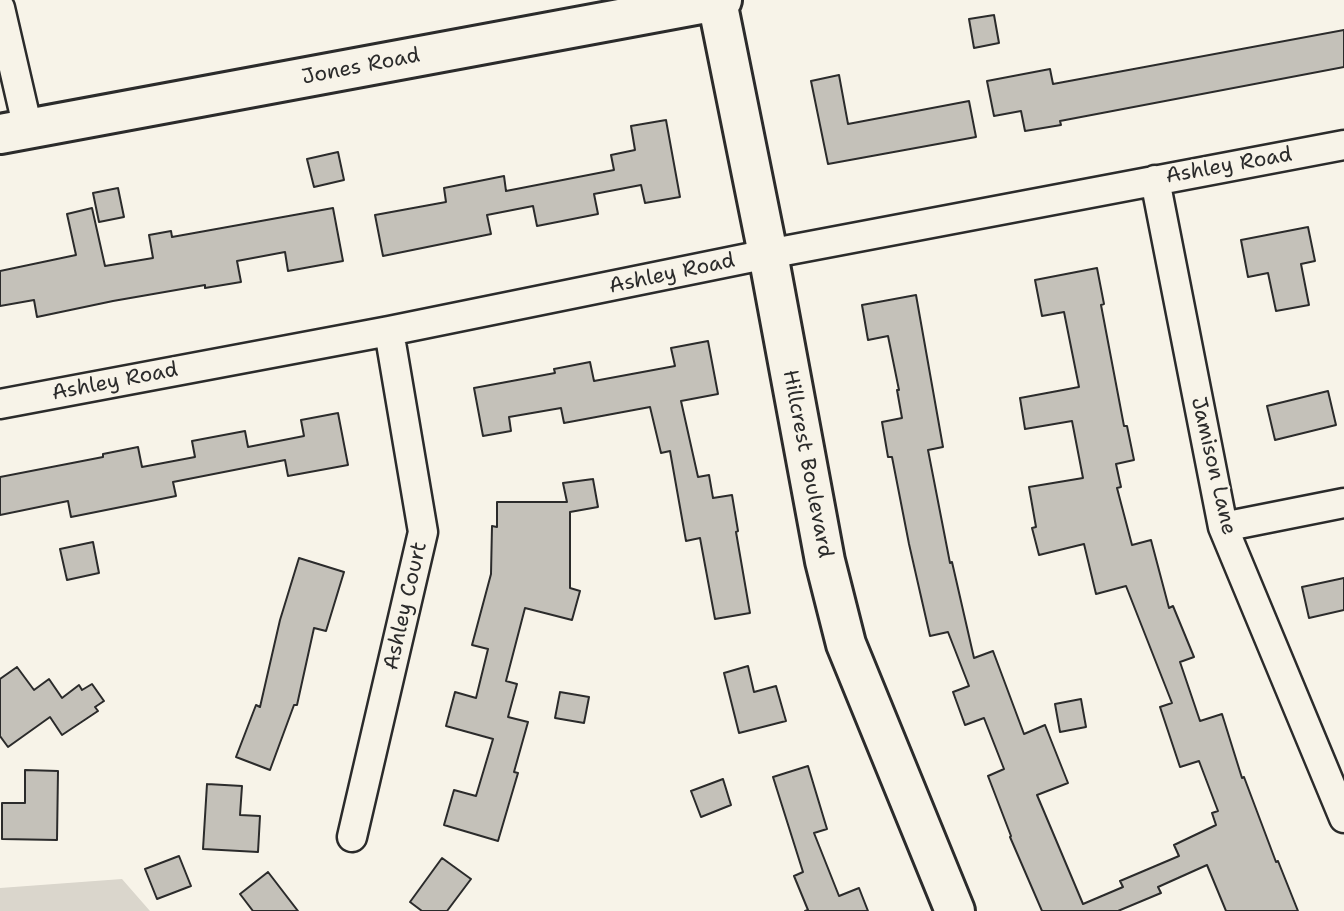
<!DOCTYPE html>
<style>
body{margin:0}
canvas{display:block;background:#f7f3e8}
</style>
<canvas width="1344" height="911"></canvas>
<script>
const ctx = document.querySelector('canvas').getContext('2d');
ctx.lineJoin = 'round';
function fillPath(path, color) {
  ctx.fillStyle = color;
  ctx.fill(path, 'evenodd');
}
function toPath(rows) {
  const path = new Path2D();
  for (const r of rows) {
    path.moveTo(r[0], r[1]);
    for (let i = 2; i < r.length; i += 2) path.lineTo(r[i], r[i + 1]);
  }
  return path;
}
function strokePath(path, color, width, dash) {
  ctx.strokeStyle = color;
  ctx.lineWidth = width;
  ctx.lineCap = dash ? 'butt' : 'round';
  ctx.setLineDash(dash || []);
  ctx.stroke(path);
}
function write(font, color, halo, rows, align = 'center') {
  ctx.font = font + ' "Shantell Sans",sans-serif';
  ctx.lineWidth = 5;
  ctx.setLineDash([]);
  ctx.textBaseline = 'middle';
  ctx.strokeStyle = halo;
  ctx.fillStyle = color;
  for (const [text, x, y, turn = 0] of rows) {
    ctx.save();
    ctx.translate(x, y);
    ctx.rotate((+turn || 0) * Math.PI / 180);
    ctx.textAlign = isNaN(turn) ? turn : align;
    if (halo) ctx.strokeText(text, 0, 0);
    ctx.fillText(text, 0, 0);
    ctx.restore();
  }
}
const green = toPath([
 [122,879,150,911,0,911,0,888]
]);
const building = toPath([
 [994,15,999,43,974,48,969,19,994,15],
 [1344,30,1344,67,1060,121,1061,125,1025,131,1021,111,994,116,987,81,1050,69,1053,84,1344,30],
 [839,75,848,124,969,101,976,137,828,164,811,81,839,75],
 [666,120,680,197,645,203,641,185,594,194,598,214,537,226,533,206,487,215,491,234,383,256,375,215,446,202,444,188,504,176,506,191,614,170,611,155,635,150,631,126,666,120],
 [338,152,344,180,314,187,307,159,338,152],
 [118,188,124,217,99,222,93,193,118,188],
 [92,208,105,266,153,258,149,235,171,231,172,237,333,208,343,261,288,271,285,252,237,261,241,282,205,288,205,285,113,301,37,317,34,300,0,306,0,271,76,255,67,214,92,208],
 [1308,227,1315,261,1301,264,1309,305,1276,311,1268,273,1248,277,1241,240,1308,227],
 [1097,268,1104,304,1101,305,1124,426,1127,426,1134,460,1116,464,1121,487,1117,488,1132,545,1151,540,1169,608,1173,606,1194,657,1180,662,1200,721,1222,714,1242,778,1244,777,1276,862,1278,861,1298,911,1226,911,1207,865,1158,887,1161,893,1118,911,1042,911,1010,837,1011,836,988,776,1004,769,984,718,965,725,953,692,969,686,948,632,930,636,909,544,892,457,888,457,882,422,902,418,897,390,899,390,888,336,868,340,862,305,916,295,943,447,928,450,950,563,952,562,974,658,993,651,1024,734,1045,725,1068,783,1037,795,1083,904,1123,887,1120,881,1179,856,1174,845,1216,825,1212,813,1218,811,1199,761,1180,767,1160,707,1172,703,1126,586,1096,594,1084,544,1039,555,1032,528,1036,527,1029,487,1083,478,1072,421,1025,429,1020,398,1079,387,1064,312,1042,316,1035,280,1097,268],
 [708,341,718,394,681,401,698,477,709,475,713,498,732,495,738,531,736,532,750,613,715,619,700,538,686,541,670,451,661,453,650,407,564,423,561,408,509,417,511,431,483,436,474,388,555,373,554,369,590,362,594,381,675,366,671,348,708,341],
 [1328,391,1336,425,1275,440,1267,406,1328,391],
 [338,413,348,465,288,476,285,460,173,482,176,496,71,517,68,501,0,515,0,477,103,457,103,454,138,447,142,467,195,457,192,441,245,431,248,447,304,436,301,420,338,413],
 [593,479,598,507,570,512,570,588,580,591,572,620,525,608,506,681,517,684,508,717,528,722,514,772,518,773,498,841,444,825,454,790,476,796,493,739,446,726,455,692,476,698,488,649,472,645,491,574,492,526,497,527,497,502,567,502,563,483,593,479],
 [93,542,99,573,67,580,60,549,93,542],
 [299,558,344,572,326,631,314,628,297,705,294,705,270,770,236,757,256,705,260,707,280,620,299,558],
 [1344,578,1344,610,1309,618,1302,587,1344,578],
 [748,666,754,692,776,686,786,721,739,733,724,673,748,666],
 [17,667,34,690,49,679,62,698,79,685,82,690,92,684,104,701,95,707,98,711,62,735,50,717,8,747,0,736,0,679,17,667],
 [560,692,589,697,584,723,555,718,560,692],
 [1081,699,1086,727,1060,732,1055,704,1081,699],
 [808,766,827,829,814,833,839,896,859,888,868,911,805,911,808,910,794,876,803,872,773,777,808,766],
 [25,770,58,771,57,840,2,839,2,803,25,803,25,770],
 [723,779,731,805,701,817,691,791,723,779],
 [207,784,242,786,240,815,260,816,258,852,203,849,207,784],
 [179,856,191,886,157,899,145,869,179,856],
 [442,858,471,879,447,911,422,911,410,902,442,858],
 [268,872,298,911,253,911,240,894,268,872]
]);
const street = toPath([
 [0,8,28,129],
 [1155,180,1223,527,1344,818],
 [0,404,389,331,768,254,1344,145],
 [1223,527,1344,503],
 [352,837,423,532,389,331]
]);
const secondary = toPath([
 [717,1,768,254,825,561,846,644,955,911],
 [0,134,722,0]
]);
const streetNames = [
 ["Jones Road",361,67,-11],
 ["Ashley Road",1229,166,-10],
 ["Ashley Road",672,274,-12],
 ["Ashley Road",115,382,-11],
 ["Hillcrest Boulevard",807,464,79],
 ["Jamison Lane",1213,466,77],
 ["Ashley Court",406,606,-77]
];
fillPath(green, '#dad6cc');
fillPath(building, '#c4c1b9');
strokePath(building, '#2b2b2b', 2);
strokePath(street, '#2b2b2b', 33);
strokePath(secondary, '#2b2b2b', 44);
strokePath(street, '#f7f3e8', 28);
strokePath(secondary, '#f7f3e8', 38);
write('21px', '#2b2b2b', '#f7f3e8', streetNames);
</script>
